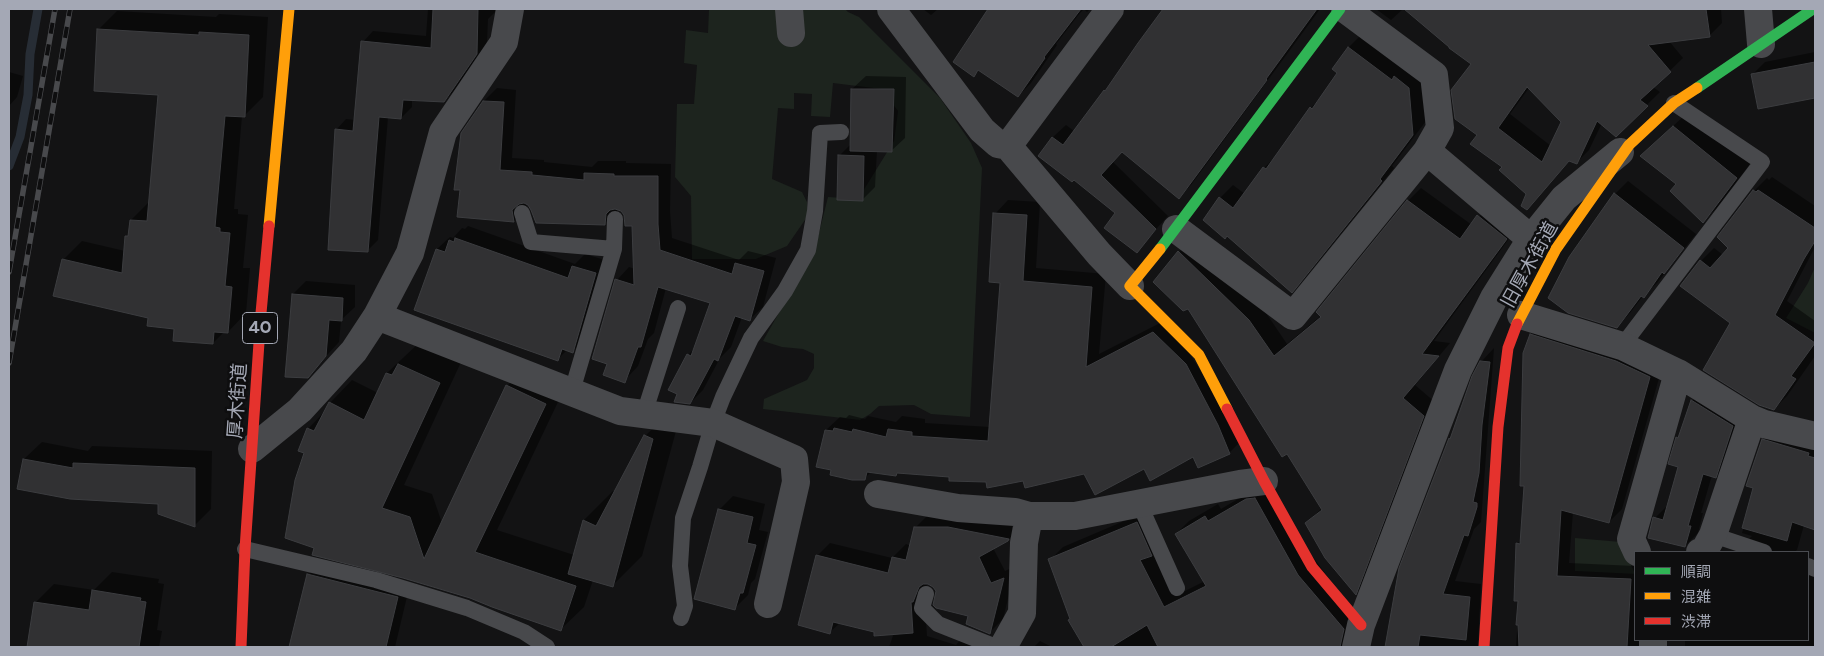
<!DOCTYPE html>
<meta charset="utf-8">
<style>
body{margin:0}
#map{position:relative;width:1824px;height:656px;overflow:hidden;background:#131314;font-family:Figtree,"Noto Sans JP",sans-serif}
canvas{display:block}
.frame{position:absolute;inset:0;border:10px solid #a4a8b5;pointer-events:none}
.legend{position:absolute;left:1634px;top:551px;width:175px;height:90px;box-sizing:border-box;background:#0e0e0f;border:1px solid #4a4c51;margin:0;padding:6px 9px;list-style:none;font-size:15px;color:#a4a8b5}
.legend li{display:flex;align-items:center;gap:10px;height:25px}
.legend b{width:25px;border:1px solid #4a4c51}
</style>
<div id="map">
<canvas width="1824" height="656"></canvas>
<div class="frame"></div>
<ul class="legend">
<li><b style="height:6px;background:#30b455"></b>順調</li>
<li><b style="height:6px;background:#ff9f0a"></b>混雑</li>
<li><b style="height:6px;background:#e5322d"></b>渋滞</li>
</ul>
</div>
<script>
const ctx = document.querySelector('canvas').getContext('2d');
ctx.lineJoin = 'round';
function fillPath(path, color) {
  ctx.fillStyle = color;
  ctx.fill(path, 'evenodd');
}
function toPath(rows) {
  const path = new Path2D();
  for (const r of rows) {
    path.moveTo(r[0], r[1]);
    for (let i = 2; i < r.length; i += 2) path.lineTo(r[i], r[i + 1]);
  }
  return path;
}
function strokePath(path, color, width, dash) {
  ctx.strokeStyle = color;
  ctx.lineWidth = width;
  ctx.lineCap = dash ? 'butt' : 'round';
  ctx.setLineDash(dash || []);
  ctx.stroke(path);
}
function write(font, color, halo, rows, align = 'center') {
  ctx.font = font + ' Figtree,"Noto Sans JP",sans-serif';
  ctx.lineWidth = 5;
  ctx.setLineDash([]);
  ctx.textBaseline = 'middle';
  ctx.strokeStyle = halo;
  ctx.fillStyle = color;
  for (const [text, x, y, turn = 0] of rows) {
    ctx.save();
    ctx.translate(x, y);
    ctx.rotate((+turn || 0) * Math.PI / 180);
    ctx.textAlign = isNaN(turn) ? turn : align;
    if (halo) ctx.strokeText(text, 0, 0);
    ctx.fillText(text, 0, 0);
    ctx.restore();
  }
}
const green = toPath([
 [709,9,845,9,848,12,859,17,940,98,971,143,982,168,970,417,931,414,914,405,879,406,870,414,860,420,763,409,764,399,807,380,814,368,814,354,803,349,782,347,763,341,815,249,828,197,858,199,894,141,898,111,881,89,833,83,830,117,811,116,812,94,794,93,794,109,778,108,772,179,802,192,807,202,807,217,787,246,756,259,692,259,691,196,675,177,677,104,694,104,697,65,684,63,686,30,708,33],
 [1815,267,1815,333,1786,318,1808,283],
 [1575,538,1621,542,1635,574,1575,571]
]);
const shadow = toPath([
 [428,9,498,9,488,19,487,42,455,90,444,101,412,99,412,107,401,118,388,117,378,240,367,251,336,130,346,119,355,120,363,42,373,31,426,36],
 [923,9,938,9,931,15],
 [990,9,1090,9,1087,12,1084,9,1080,13,1056,44,1057,45,1031,83,1018,96,980,69,974,75,954,62],
 [1165,9,1320,9,1191,185,1178,198,1122,151,1113,162,1168,216,1136,251,1117,212,1074,178,1039,156,1053,137,1066,125,1074,131,1110,85],
 [1376,9,1403,9,1391,20],
 [1406,9,1721,9,1722,23,1709,36,1669,41,1683,58,1653,87,1660,92,1616,135,1602,123,1589,150,1576,163,1570,160,1527,208,1528,194,1504,167,1478,134,1472,64],
 [1529,88,1562,122,1551,146,1510,114],
 [117,11,216,17,219,14,268,17,263,97,244,116,242,116,234,209,238,209,238,214,248,215,243,268,250,268,246,313,228,332,224,332,213,343,149,317,63,260,82,241,125,251,126,236,130,233,131,220,150,201,160,94,98,30],
 [1362,34,1422,75,1426,121,1392,166,1394,168,1305,278,1292,291,1228,235,1204,219,1220,198,1233,185,1245,194,1264,168,1277,155,1311,108,1321,97,1339,72,1334,68,1349,47],
 [1815,52,1815,97,1759,108,1752,75,1765,62],
 [9,72,23,76,17,97,9,106],
 [866,76,906,77,905,138,891,151,877,150,875,187,862,200,839,156,851,144,852,89],
 [497,88,516,90,512,158,544,160,544,162,592,167,598,161,626,161,626,163,671,164,670,211,672,238,739,260,748,251,776,258,763,307,750,319,742,317,731,347,720,358,703,390,690,403,688,355,695,348,712,302,666,288,654,333,648,339,638,366,626,379,609,363,617,280,629,267,635,269,633,225,625,213,617,209,617,211,604,224,532,209,526,203,527,208,514,221,458,216,484,101],
 [1686,114,1750,164,1716,209,1703,221,1677,184,1655,143],
 [1772,177,1815,206,1815,247,1787,301,1815,321,1815,356,1787,396,1774,409,1701,261,1714,248,1723,255,1730,248,1754,191,1767,178,1769,180],
 [1628,181,1696,234,1657,283,1643,296,1630,313,1617,327,1570,258,1615,194],
 [1421,188,1472,225,1491,203,1519,225,1434,341,1450,343,1415,385,1436,403,1369,580,1356,593,1307,523,1322,508,1288,452,1189,307,1155,282,1179,252,1192,239,1262,307,1287,344,1322,315,1318,312,1408,201],
 [1008,200,1040,202,1036,268,1106,274,1099,354,1168,319,1243,439,1229,453,1194,455,1144,468,1024,479,987,480,951,476,899,472,896,475,872,471,864,479,826,430,840,417,846,418,849,415,865,419,868,416,896,422,902,416,925,419,925,423,990,427,1001,282,995,214],
 [468,226,575,264,585,254,608,261,585,339,573,351,567,350,557,360,416,309,437,249,450,237,453,238,462,228,465,229],
 [306,281,355,285,355,307,341,320,339,342,307,377,293,294],
 [1544,322,1663,364,1622,509,1609,522,1573,512,1569,563,1635,566,1635,640,1647,640,1649,647,1516,647,1519,600,1517,544,1522,539,1531,335],
 [421,341,462,360,404,485,432,494,442,523,507,386,530,363,568,381,497,530,574,555,584,520,613,491,615,492,645,436,675,407,682,409,642,556,613,585,593,580,584,607,561,629,470,597,315,547,305,453,308,429,325,411,330,403,352,380,378,393,387,373],
 [1494,348,1481,522,1474,529,1455,581,1481,584,1478,647,1386,647,1401,569,1481,362],
 [1706,388,1746,412,1729,463,1715,476,1712,475,1701,513,1703,513,1698,533,1685,546,1655,518,1668,505,1680,467,1677,438,1680,435,1693,400],
 [1781,421,1815,431,1815,524,1812,527,1804,525,1797,550,1794,552,1736,552,1752,536,1742,533,1755,488,1763,440],
 [42,442,88,451,92,446,212,451,211,509,194,526,160,503,19,488,24,459],
 [1260,486,1357,616,1348,647,1217,647,1211,640,1196,647,1085,647,1070,620,1072,618,1050,560,1063,547,1150,510,1177,595,1205,581,1176,534,1189,521,1218,504,1221,509],
 [733,496,765,504,759,530,768,532,755,579,751,583,748,595,735,608,696,598,720,509],
 [962,514,1021,527,1008,540,993,548,1005,571,1016,566,1003,619,990,632,966,623,969,615,928,583,924,590,927,636,956,645,970,629,996,647,889,647,894,633,875,632,840,623,830,632,817,556,830,543,892,558,906,544,911,546,915,528,928,515],
 [321,562,410,584,395,647,291,647,308,575],
 [1808,562,1815,562,1815,647,1685,647,1685,640,1808,640],
 [112,572,159,579,158,583,164,584,157,630,162,631,159,647,28,647,35,603,54,584,94,590],
 [1040,641,1052,647,1034,647]
]);
const stream = toPath([
 [9,166,20,137,28,95,30,54,38,9]
]);
const building = toPath([
 [433,9,478,9,477,54,444,102,403,100,401,119,379,117,368,252,328,250,335,129,353,131,361,41,431,48,433,9],
 [988,9,1081,9,1044,57,1045,58,1018,97,978,70,974,77,953,62,988,9],
 [1163,9,1317,9,1266,79,1267,80,1179,199,1122,152,1101,175,1156,229,1137,253,1104,228,1115,213,1074,180,1072,182,1038,156,1052,137,1063,145,1104,90,1105,91,1138,43,1163,9],
 [1404,9,1706,9,1710,37,1648,45,1671,72,1640,100,1648,106,1616,137,1597,121,1577,164,1569,161,1527,210,1521,206,1526,194,1499,170,1502,167,1470,144,1477,135,1455,119,1451,90,1471,64,1449,48,1449,47,1404,9],
 [1527,87,1561,122,1542,162,1498,128,1527,87],
 [97,29,199,35,199,32,249,35,245,117,225,116,215,227,220,228,220,232,230,233,225,286,232,287,228,333,214,332,213,344,173,341,174,329,147,326,148,318,53,296,62,259,122,273,125,236,128,236,130,220,147,221,158,95,94,91,97,29],
 [1348,47,1392,80,1394,76,1409,88,1413,135,1380,179,1382,181,1292,293,1227,236,1225,239,1203,220,1219,197,1233,208,1263,167,1266,169,1310,107,1312,109,1337,73,1332,69,1348,47],
 [1815,62,1815,98,1758,109,1751,74,1815,62],
 [851,89,894,89,892,152,850,151,851,89],
 [483,101,504,102,500,170,532,172,532,175,584,180,584,173,614,174,614,176,658,176,658,224,660,250,732,274,735,263,764,271,750,321,735,316,718,361,714,359,690,404,674,402,677,394,668,390,687,354,691,356,710,303,658,287,641,347,638,347,625,383,603,375,607,364,592,359,615,279,634,285,632,226,625,226,624,215,621,211,615,209,610,210,606,214,605,225,536,223,531,210,528,205,524,203,519,204,512,210,514,222,457,217,460,190,454,190,461,133,483,101],
 [1673,126,1737,178,1703,223,1670,191,1676,184,1640,156,1673,126],
 [838,155,864,156,863,201,837,200,838,155],
 [1753,190,1756,192,1758,190,1815,228,1815,241,1804,259,1775,315,1815,343,1791,376,1796,379,1774,410,1759,405,1703,370,1730,323,1680,286,1700,260,1710,268,1728,248,1717,237,1753,190],
 [1614,193,1684,248,1664,274,1662,272,1644,298,1641,296,1617,328,1568,313,1548,298,1569,257,1614,193],
 [1407,200,1460,239,1477,215,1507,239,1422,354,1439,356,1403,398,1424,416,1356,595,1325,558,1305,523,1322,510,1287,454,1282,457,1188,309,1183,311,1153,282,1178,251,1249,320,1274,356,1321,317,1316,312,1407,200],
 [993,213,1027,215,1023,281,1092,287,1086,367,1153,332,1186,364,1218,425,1230,454,1198,468,1193,457,1150,481,1144,469,1095,495,1084,474,1025,488,1023,481,987,488,986,482,949,481,949,477,897,473,896,476,867,472,865,480,852,480,830,475,831,470,816,467,825,430,833,431,834,428,852,432,853,429,886,437,888,429,912,432,912,436,988,441,1000,283,989,282,993,213],
 [455,238,568,278,572,266,596,273,573,353,562,349,558,361,414,310,436,249,445,252,449,240,454,242,455,238],
 [292,294,343,298,342,321,329,320,326,356,308,378,285,377,292,294],
 [1530,334,1616,361,1650,377,1609,523,1561,510,1557,576,1631,579,1627,647,1519,647,1518,625,1516,625,1518,601,1514,601,1516,543,1520,544,1524,486,1520,486,1523,353,1530,334],
 [1480,361,1490,362,1482,425,1479,473,1473,502,1477,503,1477,507,1468,536,1464,535,1443,594,1470,597,1466,640,1420,635,1418,647,1385,647,1399,568,1449,438,1450,439,1472,376,1480,361],
 [398,364,440,383,382,508,410,517,424,559,506,385,546,404,475,552,576,586,561,631,492,607,470,598,403,578,312,555,314,548,285,538,295,480,304,453,298,451,307,428,314,431,329,402,364,420,386,373,392,375,398,364],
 [1691,400,1733,426,1716,478,1703,474,1688,526,1691,526,1685,547,1648,538,1653,517,1663,520,1678,467,1668,464,1676,437,1678,438,1691,400],
 [644,435,653,439,613,587,568,574,583,520,596,526,644,435],
 [1762,439,1809,453,1808,456,1815,458,1815,530,1792,522,1787,541,1742,528,1753,488,1746,486,1762,439],
 [23,459,73,468,73,463,195,468,195,527,158,514,158,504,70,499,17,489,23,459],
 [1255,498,1298,575,1344,629,1340,647,1158,647,1147,625,1111,647,1084,647,1068,620,1070,619,1048,559,1137,522,1152,556,1140,560,1164,607,1206,586,1175,534,1205,516,1208,521,1246,499,1255,498],
 [718,509,753,517,747,543,756,545,743,593,740,593,735,610,694,599,718,509],
 [914,527,948,527,1009,539,1008,541,979,557,991,583,1004,578,990,634,966,624,968,616,936,608,933,605,936,591,933,587,928,584,923,584,919,587,913,602,911,602,913,633,874,636,874,632,833,622,830,634,798,625,816,555,888,573,892,557,906,560,914,527],
 [307,574,398,597,386,647,289,647,307,574],
 [92,590,141,598,140,601,146,602,139,647,27,647,34,602,89,610,92,590]
]);
const lane = toPath([
 [522,213,531,242,614,249],
 [1622,346,1762,162,1674,103],
 [572,391,614,249,615,219],
 [644,414,678,308],
 [1139,503,1177,588],
 [1713,535,1764,552],
 [245,549,376,580,467,608,524,632,547,647],
 [1808,566,1815,569],
 [926,594,922,608,938,624,996,647],
 [681,618,685,606,680,566,683,518,700,467,713,423,723,397,751,338,785,291,808,250,815,211,820,133,841,132]
]);
const street = toPath([
 [789,9,791,33],
 [891,9,982,130,998,144,1008,146],
 [1110,9,1008,146,1099,254,1130,286],
 [1345,9,1434,75,1440,128,1427,151,1531,239],
 [1758,9,1761,44],
 [1176,229,1293,316,1427,151],
 [1521,315,1622,346,1678,373,1752,419,1713,535,1704,551,1700,552],
 [377,316,620,411,713,423,794,459,796,482,768,604],
 [1752,419,1764,424,1815,436],
 [252,449,300,410,354,351,377,316,410,253,443,132,504,42,510,9],
 [878,494,958,508,1015,512,1029,516,1075,516,1240,484,1264,481],
 [1637,552,1631,539,1678,373],
 [1653,640,1653,647],
 [1003,647,1022,613,1024,543,1029,516],
 [1356,647,1361,625,1458,370,1494,298,1531,239,1564,198,1620,152]
]);
const fast = toPath([
 [1697,88,1813,9],
 [1160,249,1340,9]
]);
const slow = toPath([
 [269,226,289,9],
 [1160,249,1130,286,1199,355,1227,409],
 [1517,324,1556,249,1629,145,1674,103,1697,88]
]);
const jam = toPath([
 [1227,409,1264,481,1312,567,1361,625],
 [241,647,245,549,261,313,269,226],
 [1484,647,1498,427,1508,348,1517,324]
]);
const rail = toPath([
 [9,272,55,9],
 [9,363,70,9]
]);
const shields = [
 [260,328,35]
];
const shieldNames = [
 ["40",260,328]
];
const streetNames = [
 ["旧厚木街道",1530,265,-61],
 ["厚木街道",238,401,-86]
];
fillPath(green, '#1d241e');
fillPath(shadow, '#0007');
strokePath(stream, '#272d35', 9);
fillPath(building, '#313133');
strokePath(building, '#3c3d40', 1);
strokePath(lane, '#48494c', 16);
strokePath(street, '#48494c', 28);
strokePath(fast, '#30b455', 11);
strokePath(slow, '#ff9f0a', 11);
strokePath(jam, '#e5322d', 11);
strokePath(rail, '#48494c', 5.5);
strokePath(rail, '#0e0e0f', 4, [11]);
for (const [x, y, w] of shields) {
  const box = new Path2D();
  box.roundRect(x - w / 2, y - 15.5, w, 31, 4);
  ctx.fillStyle = '#0e0e0f';
  ctx.fill(box);
  strokePath(box, '#a4a8b5', 1);
}
write('bold 18px', '#a4a8b5', null, shieldNames);
write('19px', '#a4a8b5', '#0e0e0f', streetNames);
</script>
